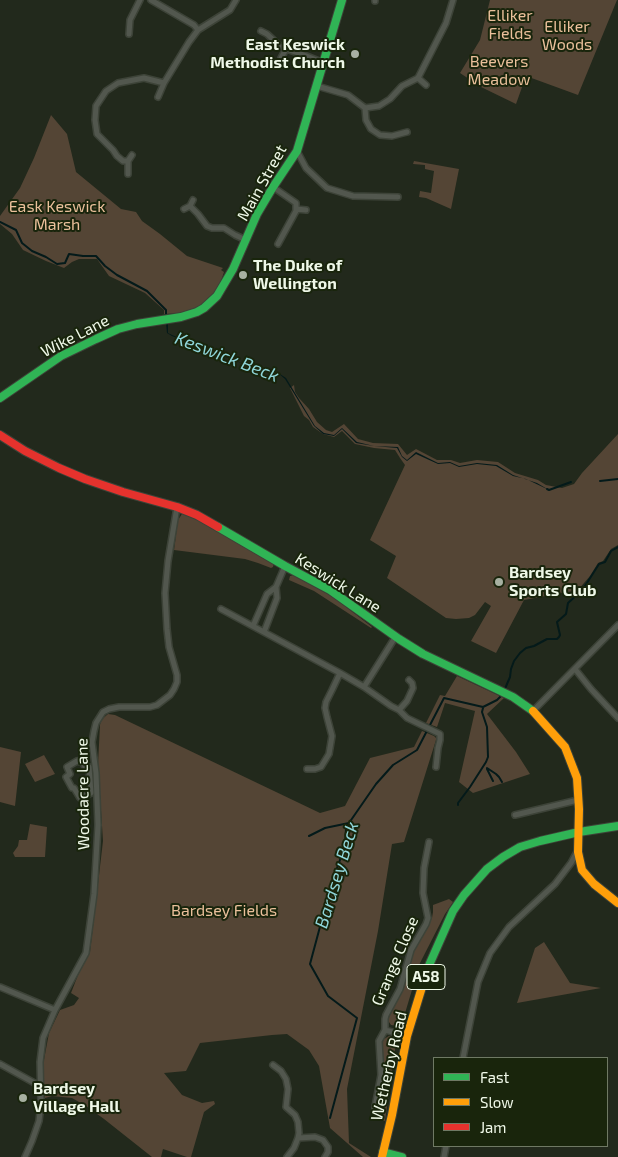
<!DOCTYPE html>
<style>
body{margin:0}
#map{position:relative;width:618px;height:1157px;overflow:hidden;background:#22291c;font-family:"Exo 2",sans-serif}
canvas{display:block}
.legend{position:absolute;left:433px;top:1057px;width:175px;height:90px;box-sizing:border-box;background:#19250c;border:1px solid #6f7964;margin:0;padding:6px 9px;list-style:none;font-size:15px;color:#eff8e8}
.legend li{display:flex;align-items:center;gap:10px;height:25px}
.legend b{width:25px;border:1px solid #6f7964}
</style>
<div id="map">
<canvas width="618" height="1157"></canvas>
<ul class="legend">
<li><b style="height:6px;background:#30b455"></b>Fast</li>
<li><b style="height:6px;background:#ff9f0a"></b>Slow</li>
<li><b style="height:6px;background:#e5322d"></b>Jam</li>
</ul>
</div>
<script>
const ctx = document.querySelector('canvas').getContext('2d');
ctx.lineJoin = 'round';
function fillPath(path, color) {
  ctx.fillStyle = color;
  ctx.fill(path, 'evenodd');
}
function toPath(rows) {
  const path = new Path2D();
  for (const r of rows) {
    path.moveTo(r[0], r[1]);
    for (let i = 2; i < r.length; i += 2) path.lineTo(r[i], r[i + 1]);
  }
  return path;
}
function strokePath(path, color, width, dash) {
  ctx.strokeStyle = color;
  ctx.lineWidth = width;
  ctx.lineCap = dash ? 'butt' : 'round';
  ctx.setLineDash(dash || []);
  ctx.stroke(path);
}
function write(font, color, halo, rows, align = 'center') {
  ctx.font = font + ' "Exo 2",sans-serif';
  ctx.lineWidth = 4;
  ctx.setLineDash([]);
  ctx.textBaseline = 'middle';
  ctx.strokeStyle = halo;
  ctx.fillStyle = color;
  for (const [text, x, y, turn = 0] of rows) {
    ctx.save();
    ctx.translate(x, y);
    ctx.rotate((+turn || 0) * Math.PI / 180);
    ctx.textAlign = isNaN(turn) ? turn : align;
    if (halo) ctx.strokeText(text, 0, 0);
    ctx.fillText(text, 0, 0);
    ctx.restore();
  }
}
const green = toPath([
 [490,0,617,0,578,95,526,76,516,104,481,87,460,73,480,40],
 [51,115,67,134,76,172,121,209,136,212,142,221,160,234,187,256,223,268,221,270,224,272,218,290,206,303,198,308,183,313,164,314,164,310,145,293,109,276,97,259,79,259,72,262,64,268,46,261,23,250,12,234,0,224,0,216,20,188,34,158],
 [414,161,459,169,451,209,426,198,419,197,420,191,431,193,434,171,425,169,425,165,413,164],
 [294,385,295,392,299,398,309,409,317,422,326,430,332,432,344,424,358,439,373,443,398,444,407,455,416,449,437,460,451,460,460,463,477,460,498,462,515,473,538,480,546,485,562,488,574,484,582,473,618,434,618,545,611,549,603,561,598,563,590,576,578,590,524,600,496,653,471,641,491,606,485,602,475,615,469,618,456,619,446,618,387,578,396,556,370,540,405,465,400,458,395,450,374,448,355,444,342,431,334,437,323,434,313,427,309,420,304,416,290,388],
 [182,514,185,514,196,518,274,563,273,567,271,568,258,563,245,559,174,550,178,520],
 [294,575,333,597,372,627,371,628,314,591,289,580,290,576],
 [457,676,504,698,487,714,516,752,530,774,473,793,459,782,475,711,445,703,437,727,426,723,440,695,445,696],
 [108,714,115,715,320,813,345,806,370,758,414,747,422,731,434,736,436,738,436,740,404,842,392,844,378,931,347,1089,349,1143,371,1157,363,1157,330,1128,319,1066,309,1050,287,1034,272,1035,200,1043,186,1071,164,1073,182,1095,202,1103,214,1101,215,1104,204,1112,191,1157,187,1157,163,1149,161,1157,152,1157,104,1119,86,1106,72,1098,52,1096,45,1098,43,1065,49,1033,60,1010,74,1005,79,998,71,993,78,975,90,952,103,841,98,764,100,725,101,720],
 [0,747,21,752,15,806,0,802],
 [44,755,55,774,35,782,25,764],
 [30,824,47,827,45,857,15,857,13,853,18,846,19,840,27,840],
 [449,899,453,902,445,914,420,963,403,1020,398,1026,391,1025,389,1022,388,1022,390,1013,399,997,404,987,414,948,432,918,433,912,433,905],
 [544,942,570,983,601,988,517,1003,535,948],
 [389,1036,392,1037,396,1043,385,1121,382,1120,379,1108,384,1077,382,1043,382,1039,384,1039]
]);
const water = toPath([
 [168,322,168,333,172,335,259,370,277,372,286,378,315,426,324,433,334,435,342,428,357,442,374,446,398,447,402,456,407,460,416,452,438,463,450,462,459,466,477,463,497,465,513,475,537,483,549,490,526,479,513,476,496,466,477,464,459,467,450,463,438,464,416,454,407,461,402,457,397,448,374,446,356,443,342,429,334,436,323,434,314,426,285,379,277,372,259,370,172,336,167,333,166,323]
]);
const stream = toPath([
 [0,222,16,230,22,243,32,251,46,257,57,264,65,263,69,254,83,256,96,256,105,266,117,275,147,291,166,310,166,314],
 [600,481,618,479],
 [547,489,549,490,571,482],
 [504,691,510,677,511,669,514,661,520,653,526,648,534,646,547,639,557,639,559,637,560,635,557,622,566,614,568,603,578,594,585,586,599,564,605,562,611,551,618,547],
 [487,768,496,774,499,777,502,782],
 [487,769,493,781],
 [458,805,458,803,470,787,486,762,488,757,487,727,482,712,483,708],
 [309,836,325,828,349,823],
 [330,1118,357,1018,328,996,310,964,332,882,345,846,346,829,349,823,376,784,393,765,417,750,444,698,483,707,497,700,502,695]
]);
const street = toPath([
 [151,0,194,25,198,30],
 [375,1,375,0],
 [261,31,267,34,281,47,286,49,304,55,324,63],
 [129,34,130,20,140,0],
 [281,58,286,49],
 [418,78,426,85],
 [317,86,348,95,365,108,379,106,390,99,402,86,418,78,446,23,453,0],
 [158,97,164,83,189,42,198,30,230,10,236,0],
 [365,108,366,120,371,129,380,135,392,136,407,132],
 [297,151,306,168,327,188,353,196,398,197],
 [128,161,123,161,117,156,113,150,97,134,95,120,96,106,106,91,118,83,144,78,164,83],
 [128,174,128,161,132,155],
 [273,187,296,203,296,211,278,244],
 [190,206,198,214,207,226,212,228,224,228,235,235,246,240],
 [184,209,190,206,193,200],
 [296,209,306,210],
 [221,609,340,673,364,687,396,636],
 [253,626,267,594,276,587],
 [264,632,277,598,276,587,285,566],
 [575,669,591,689,618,718],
 [364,687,391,706,399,710,407,718,440,734,440,740,438,748,436,767],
 [399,710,407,701,413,688,412,683,409,680],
 [533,711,618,625],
 [77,761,83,763,85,767,89,767,91,793,80,798,74,788,72,788,66,777,70,774,67,767,77,761],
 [307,769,315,769,321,767,329,754,332,736,327,717,325,708,326,702,332,690,340,673],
 [515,815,578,800],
 [0,987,55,1010],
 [385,1030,407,1036],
 [463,1058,478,982,490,953,509,927,555,884,571,863,577,852],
 [0,1064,40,1086],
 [273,1065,281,1071,286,1079,288,1089,286,1107,295,1115,298,1122,299,1133,298,1138,294,1148,287,1157],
 [375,1114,375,1107,381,1075,379,1041,385,1030,385,1019,386,1015,400,989,411,950,426,924,428,918,423,893,424,868,429,842],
 [298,1138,315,1137,323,1140,328,1147,328,1152,325,1157],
 [25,1157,32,1141,39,1121,41,1104,40,1062,43,1038,55,1010,86,953,94,894,98,825,96,773,92,742,94,731,96,723,103,712,109,709,119,707,150,707,157,705,170,695,174,689,177,682,177,675,169,647,167,629,165,593,168,561,177,507],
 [444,1157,446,1146]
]);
const fast = toPath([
 [0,398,61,356,96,339,118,329,137,324,181,317,197,312,204,308,217,296,233,269,257,214,273,187,297,151,342,0],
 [218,527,285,566,330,590,399,639,423,654,513,697,533,711],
 [426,974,430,963,453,911,464,895,487,869,503,857,520,847,540,841,579,832,618,826],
 [383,1152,402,1157]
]);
const slow = toPath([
 [533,711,565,747,577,778,579,809,578,852,582,870,594,884,618,903],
 [382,1157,392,1115,407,1036,426,974]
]);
const jam = toPath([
 [0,435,25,451,59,468,85,479,123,492,177,507,197,515,218,527]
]);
const markers = [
 [355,54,5,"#a7b0a1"],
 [243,275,5,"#a7b0a1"],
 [499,582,5,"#a7b0a1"],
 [23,1098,5,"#a7b0a1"]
];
const shields = [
 [426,977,38]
];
const shieldNames = [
 ["A58",426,977]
];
const parkNames = [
 ["Elliker",510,16],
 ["Fields",510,34],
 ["Elliker",567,27],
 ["Woods",567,45],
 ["Beevers",499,62],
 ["Meadow",499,80],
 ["Eask Keswick",57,207],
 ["Marsh",57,225],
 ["Bardsey Fields",224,911]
];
const poiNames = [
 ["East Keswick",345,45,"right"],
 ["Methodist Church",345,63,"right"],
 ["The Duke of",253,266],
 ["Wellington",253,284],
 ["Bardsey",509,573],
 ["Sports Club",509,591],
 ["Bardsey",33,1089],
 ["Village Hall",33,1107]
];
const streetNames = [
 ["Main Street",262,183,-61],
 ["Wike Lane",75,336,-27],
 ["Keswick Lane",338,583,32],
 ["Woodacre Lane",83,794,-91],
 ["Grange Close",395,961,-67],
 ["Wetherby Road",389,1066,-77]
];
const waterNames = [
 ["Keswick Beck",227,357,21],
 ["Bardsey Beck",337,875,-73]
];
fillPath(green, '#544535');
fillPath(water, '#041a1a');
strokePath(stream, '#041a1a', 2);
strokePath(street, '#3d4338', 8);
strokePath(fast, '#3d4338', 10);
strokePath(slow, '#3d4338', 10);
strokePath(jam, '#3d4338', 10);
strokePath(street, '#52574e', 5);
strokePath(fast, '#30b455', 8);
strokePath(slow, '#ff9f0a', 8);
strokePath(jam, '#e5322d', 8);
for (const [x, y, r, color] of markers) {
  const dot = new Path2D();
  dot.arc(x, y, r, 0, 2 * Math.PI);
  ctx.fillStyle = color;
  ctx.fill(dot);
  strokePath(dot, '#19250c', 2);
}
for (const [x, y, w] of shields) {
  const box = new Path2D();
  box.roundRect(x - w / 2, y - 12.5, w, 25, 4);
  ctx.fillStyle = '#19250c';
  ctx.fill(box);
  strokePath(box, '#eff8e8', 1);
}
write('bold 15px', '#eff8e8', null, shieldNames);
write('16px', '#ebc09b', '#19250c', parkNames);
write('bold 16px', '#eff8e8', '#19250c', poiNames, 'left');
write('16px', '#eff8e8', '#19250c', streetNames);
write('italic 18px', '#90d6da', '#19250c', waterNames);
</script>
